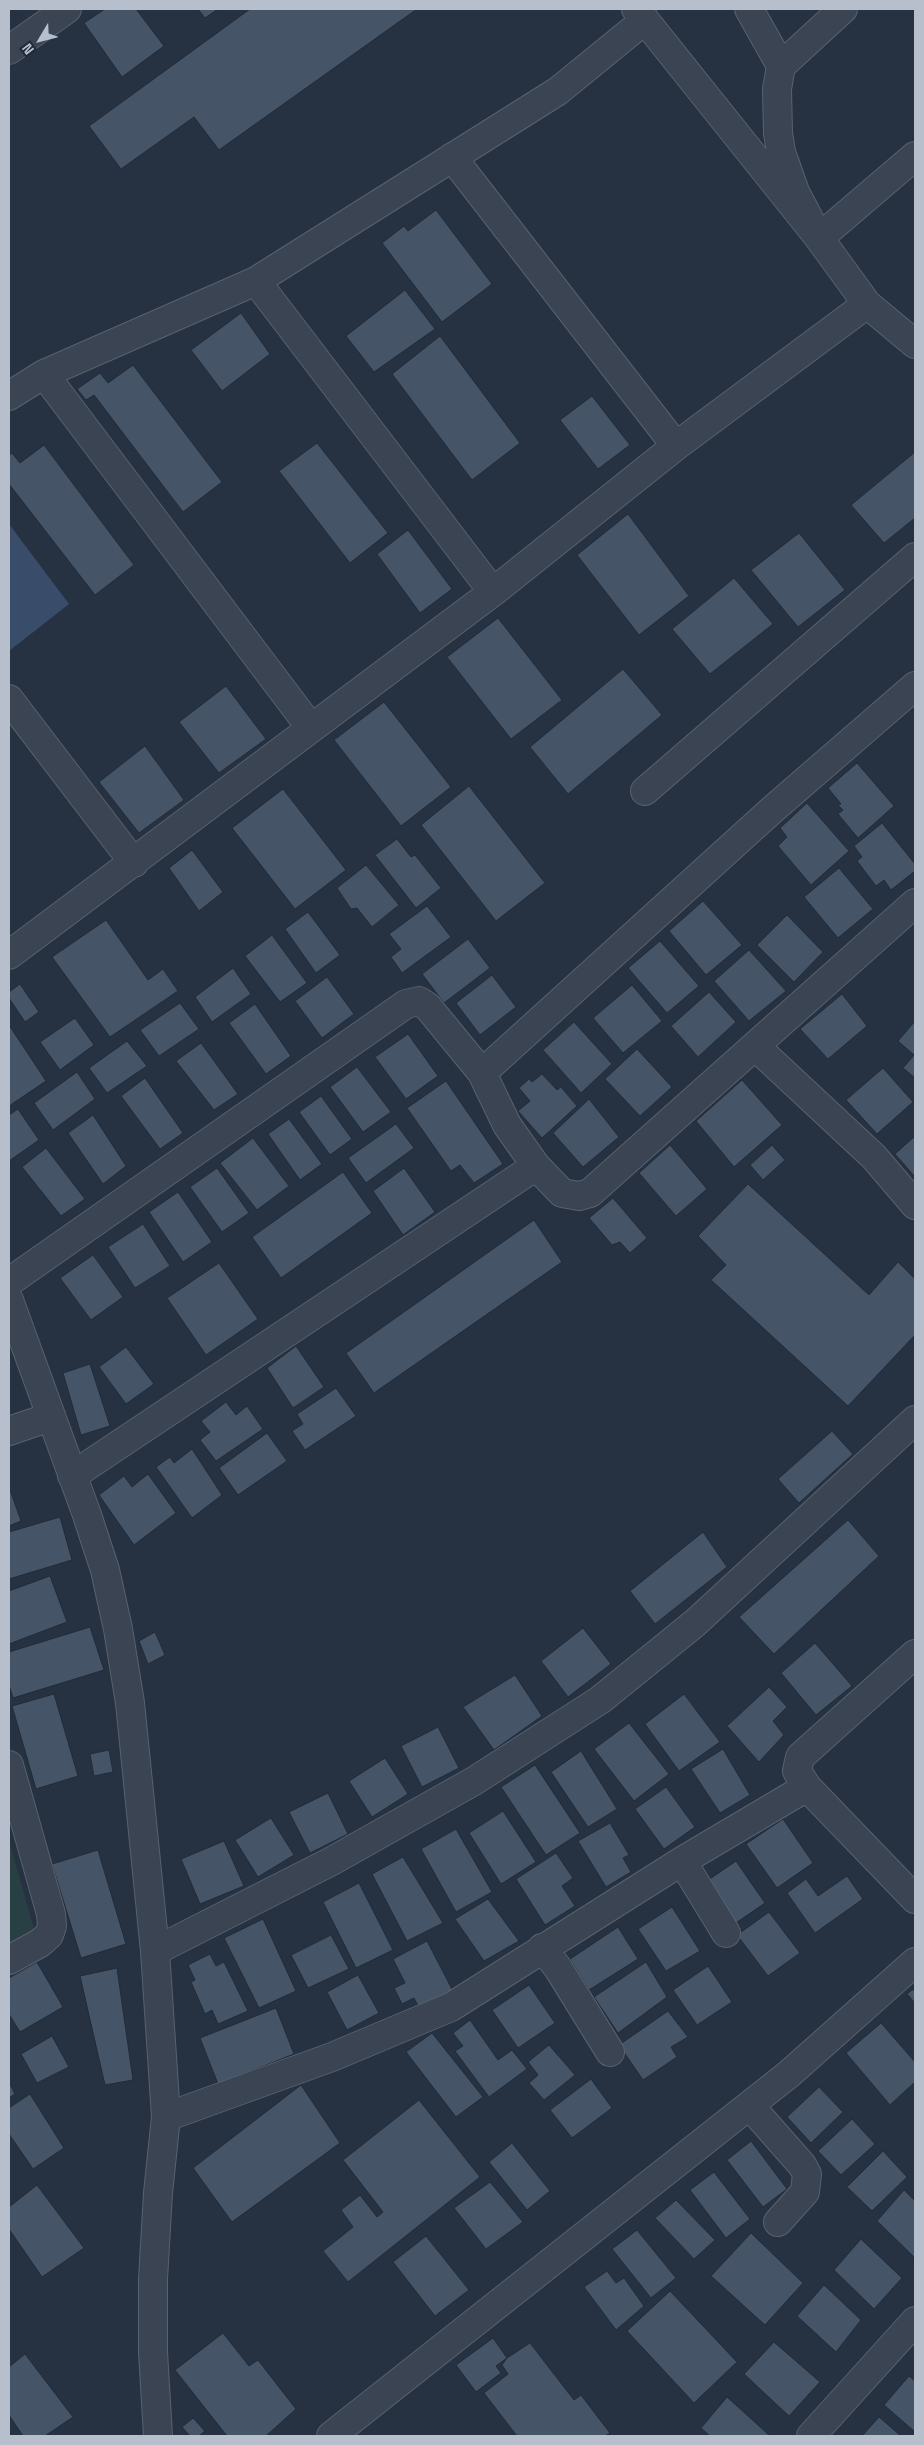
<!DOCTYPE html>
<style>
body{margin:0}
#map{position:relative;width:924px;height:2445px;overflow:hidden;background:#263242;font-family:"Space Grotesk",sans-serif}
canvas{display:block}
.frame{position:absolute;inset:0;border:10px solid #b7bfcc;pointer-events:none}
.north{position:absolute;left:15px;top:15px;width:50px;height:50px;-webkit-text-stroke:4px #1f2937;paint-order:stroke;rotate:233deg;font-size:14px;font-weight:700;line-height:20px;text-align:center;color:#b7bfcc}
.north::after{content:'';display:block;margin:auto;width:18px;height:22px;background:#b7bfcc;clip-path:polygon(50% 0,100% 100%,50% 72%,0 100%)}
</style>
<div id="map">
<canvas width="924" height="2445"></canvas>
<div class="frame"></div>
<div class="north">N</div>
</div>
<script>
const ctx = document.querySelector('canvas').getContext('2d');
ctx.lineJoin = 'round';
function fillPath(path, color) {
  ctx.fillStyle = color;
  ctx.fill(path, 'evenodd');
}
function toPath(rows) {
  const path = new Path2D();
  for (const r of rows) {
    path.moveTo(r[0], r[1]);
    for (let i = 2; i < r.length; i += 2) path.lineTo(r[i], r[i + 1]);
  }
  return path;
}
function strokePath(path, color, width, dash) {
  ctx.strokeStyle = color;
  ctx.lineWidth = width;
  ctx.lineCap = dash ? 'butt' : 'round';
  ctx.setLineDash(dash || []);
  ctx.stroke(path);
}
const green = toPath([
 [9,1841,35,1932,9,1946]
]);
const water = toPath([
 [9,524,69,604,9,651]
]);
const building = toPath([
 [105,9,136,9,164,46,122,77,84,23,105,9],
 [198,9,218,9,205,18,198,9],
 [250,9,417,9,219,150,194,117,121,169,89,126,250,9],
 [436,210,492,284,442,322,382,243,404,226,408,231,436,210],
 [405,290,435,329,374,372,346,336,405,290],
 [241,313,270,354,222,391,191,350,241,313],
 [440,336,520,443,472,480,392,374,440,336],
 [133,365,222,482,183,512,94,395,86,400,77,389,100,373,108,383,133,365],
 [592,396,630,445,598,469,560,420,592,396],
 [317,443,388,533,350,563,279,471,317,443],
 [44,445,134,565,95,595,9,484,9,456,12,453,20,463,44,445],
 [915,452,915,518,884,543,851,505,915,452],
 [628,514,689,596,639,635,577,555,628,514],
 [408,530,452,589,420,613,377,554,408,530],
 [799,533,845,590,798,627,751,570,799,533],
 [734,578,773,624,710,674,672,629,734,578],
 [498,618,562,700,511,739,447,657,498,618],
 [623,669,662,715,568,794,530,747,623,669],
 [226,686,266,739,219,773,179,722,226,686],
 [384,702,451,787,401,826,334,740,384,702],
 [145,746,184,800,139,833,99,782,145,746],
 [857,763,894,806,858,838,838,814,843,810,838,805,841,804,828,788,857,763],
 [469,786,545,883,496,921,421,825,469,786],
 [283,789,346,870,295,909,232,828,283,789],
 [807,803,849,851,811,885,778,846,787,837,780,828,807,803],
 [882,823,915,864,915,871,891,890,884,880,876,886,857,861,862,857,854,846,882,823],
 [397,839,411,857,415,855,441,888,416,908,375,855,397,839],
 [192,850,223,892,199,911,169,868,192,850],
 [366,865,399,905,372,927,357,908,351,909,337,888,366,865],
 [839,868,873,909,838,938,804,897,839,868],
 [703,901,742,945,706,975,669,931,703,901],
 [427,906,451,937,402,973,391,957,401,949,389,934,427,906],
 [308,912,340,955,316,973,285,929,308,912],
 [787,915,823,952,794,982,757,945,787,915],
 [106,920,148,980,163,969,178,991,110,1037,52,957,106,920],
 [272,935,307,983,280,1002,245,956,272,935],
 [468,939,490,968,444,1003,422,974,468,939],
 [660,941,699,986,667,1013,628,968,660,941],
 [749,950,786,991,749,1021,714,981,749,950],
 [233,968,251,994,212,1022,195,997,233,968],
 [492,975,516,1007,480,1035,456,1003,492,975],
 [327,977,354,1014,322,1038,295,1001,327,977],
 [20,984,39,1012,25,1022,9,998,9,992,20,984],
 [632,985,662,1021,623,1053,593,1018,632,985],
 [709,992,736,1022,698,1057,671,1026,709,992],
 [842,994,867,1026,828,1059,800,1029,842,994],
 [180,1003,199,1029,159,1056,140,1030,180,1003],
 [255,1004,291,1056,266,1074,229,1023,255,1004],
 [75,1018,94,1045,60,1070,40,1042,75,1018],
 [915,1021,915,1078,903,1068,914,1055,898,1041,915,1021],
 [574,1022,612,1064,581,1093,543,1050,574,1022],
 [9,1025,46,1081,9,1106,9,1025],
 [408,1034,438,1076,406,1099,375,1057,408,1034],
 [127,1041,147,1066,107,1093,89,1068,127,1041],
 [201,1043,238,1094,214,1110,176,1061,201,1043],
 [637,1049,672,1087,640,1116,605,1079,637,1049],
 [357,1067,391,1112,363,1132,330,1087,357,1067],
 [883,1068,913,1102,877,1134,846,1100,883,1068],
 [77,1072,95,1099,53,1130,34,1103,77,1072],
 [542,1074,557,1090,561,1087,577,1106,542,1138,518,1111,530,1101,519,1088,529,1079,532,1082,542,1074],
 [145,1078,183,1133,160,1149,121,1096,145,1078],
 [742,1080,782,1125,734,1167,696,1121,742,1080],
 [446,1081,503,1164,474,1183,460,1165,451,1171,407,1108,446,1081],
 [321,1096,352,1139,330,1155,299,1112,321,1096],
 [589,1099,619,1137,583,1167,553,1133,589,1099],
 [18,1109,39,1140,9,1161,9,1115,18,1109],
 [93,1115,126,1166,103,1184,68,1133,93,1115],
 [289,1119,322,1164,300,1180,268,1134,289,1119],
 [396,1124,414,1148,366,1183,348,1158,396,1124],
 [915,1136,915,1177,895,1154,915,1136],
 [253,1138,289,1186,257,1210,220,1163,253,1138],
 [670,1145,707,1189,676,1216,639,1173,670,1145],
 [772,1145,785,1160,763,1180,750,1165,772,1145],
 [46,1148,85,1199,61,1216,22,1167,46,1148],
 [217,1168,249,1213,222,1232,190,1187,217,1168],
 [404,1168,435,1212,403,1235,373,1191,404,1168],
 [343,1172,372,1213,281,1278,252,1237,343,1172],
 [748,1184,869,1295,898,1262,915,1279,915,1335,848,1406,711,1280,726,1265,698,1236,748,1184],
 [178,1192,212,1242,183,1262,149,1212,178,1192],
 [613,1198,647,1238,630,1253,620,1242,612,1245,589,1218,613,1198],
 [534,1220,562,1262,374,1393,346,1353,534,1220],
 [143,1224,170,1266,135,1288,108,1247,143,1224],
 [93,1255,123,1297,91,1320,60,1278,93,1255],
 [219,1263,258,1319,206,1355,167,1298,219,1263],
 [296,1346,324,1387,293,1408,267,1368,296,1346],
 [126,1347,154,1384,126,1404,99,1367,126,1347],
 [90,1364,110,1426,81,1435,63,1373,90,1364],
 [336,1388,356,1416,305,1450,292,1431,303,1424,297,1414,336,1388],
 [226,1402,236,1415,247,1406,263,1429,216,1461,200,1440,210,1432,201,1421,226,1402],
 [832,1431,853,1454,799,1503,778,1479,832,1431],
 [267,1433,287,1461,238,1495,219,1468,267,1433],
 [192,1449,222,1495,192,1518,156,1467,170,1457,174,1463,192,1449],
 [148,1474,176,1513,134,1545,99,1495,124,1476,132,1487,148,1474],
 [9,1487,21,1521,9,1526,9,1487],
 [60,1517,72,1560,9,1579,9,1532,60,1517],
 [848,1520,879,1556,774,1654,739,1617,848,1520],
 [703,1532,727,1567,655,1624,630,1591,703,1532],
 [50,1576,67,1622,9,1644,9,1591,50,1576],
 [90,1627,104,1670,13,1698,9,1685,9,1652,90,1627],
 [583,1628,611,1664,568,1697,541,1661,583,1628],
 [155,1632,165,1655,148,1664,139,1641,155,1632],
 [815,1643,852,1686,816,1715,781,1673,815,1643],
 [515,1675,542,1716,494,1750,463,1707,515,1675],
 [769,1687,787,1707,773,1721,784,1735,759,1762,727,1726,769,1687],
 [54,1694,78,1776,36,1789,12,1706,54,1694],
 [684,1694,720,1742,679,1771,645,1724,684,1694],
 [629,1723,669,1774,634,1801,594,1749,629,1723],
 [438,1727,459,1768,422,1787,401,1746,438,1727],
 [723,1749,750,1795,720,1813,691,1769,723,1749],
 [109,1750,113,1772,94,1776,90,1754,109,1750],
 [581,1751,617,1809,588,1827,551,1772,581,1751],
 [385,1758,408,1794,372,1817,349,1781,385,1758],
 [535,1765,580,1833,546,1855,501,1787,535,1765],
 [666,1787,695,1827,664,1849,635,1809,666,1787],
 [328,1793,348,1834,310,1853,289,1812,328,1793],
 [503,1811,536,1862,501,1884,469,1833,503,1811],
 [271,1818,294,1855,258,1877,235,1840,271,1818],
 [783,1819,813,1863,777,1888,746,1844,783,1819],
 [610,1823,629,1855,623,1858,631,1872,606,1887,578,1841,610,1823],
 [456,1829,492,1892,456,1912,421,1849,456,1829],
 [224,1841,244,1886,200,1904,181,1859,224,1841],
 [98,1850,126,1944,81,1958,52,1864,98,1850],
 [556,1853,573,1878,562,1886,575,1906,545,1925,516,1879,556,1853],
 [403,1857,443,1923,407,1941,372,1874,403,1857],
 [736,1861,765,1903,733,1925,704,1883,736,1861],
 [847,1876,863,1899,815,1933,787,1893,806,1879,818,1896,847,1876],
 [359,1883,393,1950,356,1968,323,1902,359,1883],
 [488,1899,519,1941,484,1961,455,1919,488,1899],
 [672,1907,700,1951,666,1971,638,1929,672,1907],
 [769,1912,800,1953,768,1976,737,1935,769,1912],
 [263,1919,296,1991,259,2008,224,1938,263,1919],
 [618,1927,638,1959,589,1990,570,1959,618,1927],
 [331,1935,349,1969,308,1988,291,1955,331,1935],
 [427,1941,453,1991,419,2008,414,1998,402,2004,394,1988,405,1983,393,1959,427,1941],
 [210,1954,216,1966,224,1962,248,2011,218,2024,212,2010,205,2014,191,1982,195,1980,188,1965,210,1954],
 [37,1962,63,2007,20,2032,9,2014,9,1978,37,1962],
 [646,1962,667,1997,618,2033,594,1997,646,1962],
 [708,1966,732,2002,697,2025,673,1990,708,1966],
 [117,1968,133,2080,105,2085,80,1976,117,1968],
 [358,1975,379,2013,347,2030,327,1992,358,1975],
 [529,1985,555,2023,518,2048,492,2010,529,1985],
 [913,1989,915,1992,915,2003,907,1994,913,1989],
 [276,2008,294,2054,218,2084,200,2038,276,2008],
 [668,2011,688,2037,671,2047,677,2057,643,2080,619,2045,668,2011],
 [470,2020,498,2060,512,2050,527,2069,489,2097,455,2051,463,2046,453,2033,470,2020],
 [881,2023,915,2062,915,2082,890,2105,846,2053,881,2023],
 [432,2033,483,2097,456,2117,406,2052,432,2033],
 [52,2036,69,2067,37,2083,21,2054,52,2036],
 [549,2045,575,2075,544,2100,529,2083,538,2075,528,2062,549,2045],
 [591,2079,612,2108,572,2138,550,2110,591,2079],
 [9,2082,15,2094,9,2098,9,2082],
 [301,2085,340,2143,232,2222,193,2168,301,2085],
 [819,2087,843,2112,811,2143,787,2117,819,2087],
 [30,2094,64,2148,33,2169,9,2134,9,2108,30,2094],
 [419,2100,480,2177,348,2282,323,2251,353,2227,341,2210,360,2195,377,2217,383,2212,343,2160,419,2100],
 [852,2119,875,2144,841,2175,818,2151,852,2119],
 [751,2141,787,2189,763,2207,727,2160,751,2141],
 [512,2143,550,2191,527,2210,489,2162,512,2143],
 [883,2151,907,2177,872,2211,847,2187,883,2151],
 [714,2172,750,2219,726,2238,690,2190,714,2172],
 [490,2182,523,2222,486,2249,454,2208,490,2182],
 [37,2185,84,2248,42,2277,9,2229,9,2207,37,2185],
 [904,2190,915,2201,915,2258,877,2221,904,2190],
 [676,2200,715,2240,694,2259,655,2218,676,2200],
 [637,2230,676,2278,651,2298,612,2249,637,2230],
 [751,2233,803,2283,765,2325,711,2276,751,2233],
 [426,2236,469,2290,435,2316,393,2262,426,2236],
 [861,2239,902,2278,874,2309,834,2270,861,2239],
 [607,2271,616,2283,624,2278,644,2306,616,2330,584,2287,607,2271],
 [824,2285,861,2320,836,2352,797,2316,824,2285],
 [670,2291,737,2362,694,2403,627,2331,670,2291],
 [223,2333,249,2366,258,2360,296,2409,266,2436,227,2436,175,2370,223,2333],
 [493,2338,507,2358,496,2366,501,2373,476,2392,456,2365,493,2338],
 [774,2342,820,2382,789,2416,744,2374,774,2342],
 [530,2343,574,2400,581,2395,610,2433,605,2436,517,2436,484,2393,508,2374,502,2365,507,2358,530,2343],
 [25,2354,73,2417,45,2436,23,2436,9,2415,9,2367,25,2354],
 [909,2376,915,2381,915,2432,884,2405,909,2376],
 [727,2397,769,2435,768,2436,710,2436,701,2428,727,2397],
 [879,2417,901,2436,862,2436,879,2417],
 [193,2418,205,2431,199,2436,190,2436,182,2427,193,2418]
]);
const minor = toPath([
 [636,9,819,238,867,304,915,344],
 [749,9,781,66],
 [843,9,781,66,777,89,778,133,781,152,795,192,819,238,915,156],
 [9,50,67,9],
 [452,157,676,446],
 [256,281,493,592],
 [44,374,311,728],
 [9,396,44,374,256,281,558,91,645,20],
 [9,699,134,863],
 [645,791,915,557],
 [9,955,493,592,676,446,867,304],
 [755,1046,874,1157,915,1205],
 [482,1073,773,809,915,686],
 [9,1282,406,1004,419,1001,428,1007,482,1073,507,1125,536,1166,562,1193,579,1196,590,1193,915,903],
 [9,1300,87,1515,105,1570,118,1629,130,1703,155,1951,166,2117,158,2193,153,2279,153,2352,158,2436],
 [9,1431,50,1417],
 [72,1476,536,1166],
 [9,1765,51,1914,52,1926,49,1935,40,1943,9,1960],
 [807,1787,797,1771,800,1757,915,1654],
 [682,1861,726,1933],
 [542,1948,558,1968,610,2052],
 [155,1951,330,1862,474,1781,600,1700,695,1623,915,1420],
 [750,2106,802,2165,807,2174,805,2192,778,2222],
 [166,2117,332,2057,451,2007,682,1861,807,1787,915,1899],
 [331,2436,789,2074,915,1962],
 [811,2436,915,2321]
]);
fillPath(green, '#284043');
fillPath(water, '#394d6a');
fillPath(building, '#465467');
strokePath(building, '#212b39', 1);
strokePath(minor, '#58626f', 30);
strokePath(minor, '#3a4452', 28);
</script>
